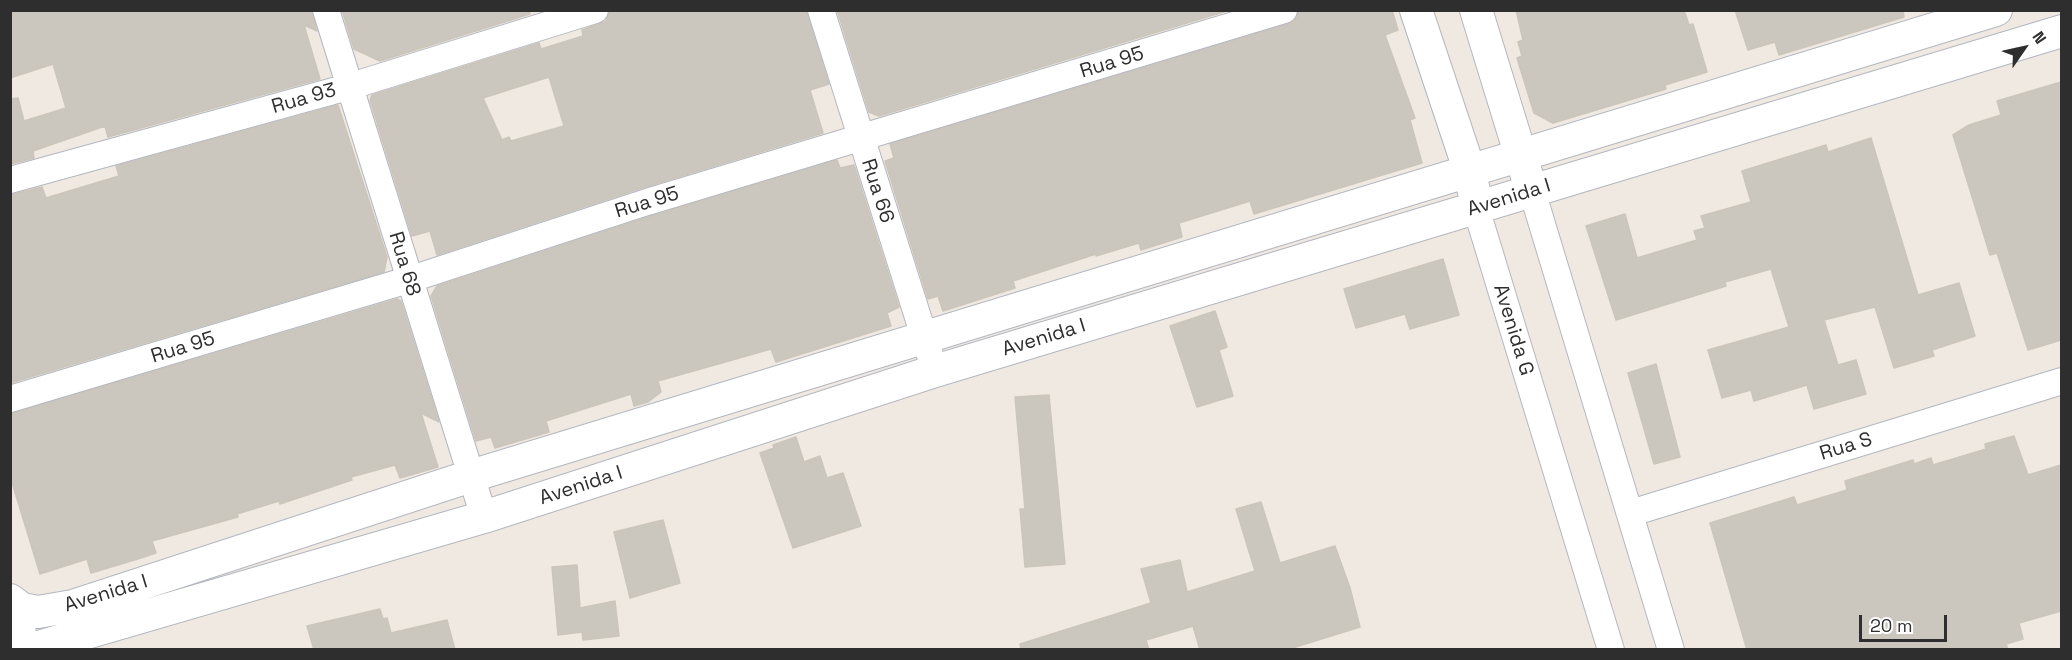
<!DOCTYPE html>
<style>
body{margin:0}
#map{position:relative;width:2072px;height:660px;overflow:hidden;background:#efe9e1;font-family:"Space Grotesk",sans-serif}
canvas{display:block}
.frame{position:absolute;inset:0;border:12px solid #2e2e2e;pointer-events:none}
.north{position:absolute;left:1994px;top:18px;width:60px;height:60px;-webkit-text-stroke:4px #fff;paint-order:stroke;rotate:56deg;font-size:16px;font-weight:700;line-height:24px;text-align:center;color:#2e2e2e}
.north::after{content:'';display:block;margin:auto;width:21px;height:27px;background:#2e2e2e;clip-path:polygon(50% 0,100% 100%,50% 72%,0 100%)}
.scale{position:absolute;left:1859px;top:615px;width:88px;height:27px;box-sizing:border-box;border:3px solid #2e2e2e;border-top:0;padding-left:8px;font-size:18px;line-height:21px;white-space:nowrap;color:#2e2e2e;-webkit-text-stroke:4px #fff;paint-order:stroke}
</style>
<div id="map">
<canvas width="2072" height="660"></canvas>
<div class="frame"></div>
<div class="north">N</div>
<div class="scale">20 m</div>
</div>
<script>
const ctx = document.querySelector('canvas').getContext('2d');
ctx.lineJoin = 'round';
function fillPath(path, color) {
  ctx.fillStyle = color;
  ctx.fill(path, 'evenodd');
}
function toPath(rows) {
  const path = new Path2D();
  for (const r of rows) {
    path.moveTo(r[0], r[1]);
    for (let i = 2; i < r.length; i += 2) path.lineTo(r[i], r[i + 1]);
  }
  return path;
}
function strokePath(path, color, width, dash) {
  ctx.strokeStyle = color;
  ctx.lineWidth = width;
  ctx.lineCap = dash ? 'butt' : 'round';
  ctx.setLineDash(dash || []);
  ctx.stroke(path);
}
function write(font, color, halo, rows, align = 'center') {
  ctx.font = font + ' "Space Grotesk",sans-serif';
  ctx.lineWidth = 6;
  ctx.setLineDash([]);
  ctx.textBaseline = 'middle';
  ctx.strokeStyle = halo;
  ctx.fillStyle = color;
  for (const [text, x, y, turn = 0] of rows) {
    ctx.save();
    ctx.translate(x, y);
    ctx.rotate((+turn || 0) * Math.PI / 180);
    ctx.textAlign = isNaN(turn) ? turn : align;
    if (halo) ctx.strokeText(text, 0, 0);
    ctx.fillText(text, 0, 0);
    ctx.restore();
  }
}
const building = toPath([
 [10,10,311,10,317,31,304,25,320,79,108,137,105,126,33,151,34,158,10,164,10,99,18,98,24,121,66,108,53,64,10,78,10,10],
 [342,10,529,10,530,14,380,61,354,49,342,10],
 [610,10,806,10,829,84,810,90,823,133,642,188,437,255,430,231,412,236,370,100,372,95,539,43,541,49,583,36,582,30,606,21,610,10],
 [549,77,564,126,511,141,509,137,502,140,483,98,549,77],
 [837,10,1230,10,879,116,869,112,837,10],
 [1299,10,1392,10,1398,30,1385,35,1415,118,1410,120,1422,163,1254,214,1250,201,1221,210,1179,223,1182,237,1141,250,1139,243,1096,256,1096,254,1013,281,1015,288,943,311,938,296,928,299,885,161,894,158,890,144,1288,24,1295,20,1299,10],
 [1516,10,1684,10,1689,25,1693,24,1707,72,1665,85,1666,89,1553,123,1534,113,1517,58,1522,56,1518,42,1523,40,1516,10],
 [1735,10,1903,10,1904,17,1779,55,1775,42,1748,50,1735,10],
 [2061,82,2061,340,2028,350,1997,253,1990,255,1953,135,1969,125,2001,115,1997,101,2061,82],
 [338,105,387,257,384,272,10,383,10,195,42,187,46,198,119,176,116,166,338,105],
 [1871,138,1918,295,1959,283,1975,336,1932,350,1934,356,1894,368,1875,307,1824,320,1838,365,1856,360,1866,394,1814,409,1807,385,1754,401,1751,390,1722,398,1708,350,1789,327,1771,269,1725,282,1726,286,1616,320,1586,226,1625,214,1637,258,1697,240,1694,231,1705,228,1701,216,1751,202,1742,171,1826,145,1828,152,1871,138],
 [837,160,840,168,854,165,899,307,887,313,891,326,776,362,771,349,658,381,661,392,648,402,634,406,631,394,546,421,549,432,495,448,491,437,476,441,431,296,437,286,651,216,837,160],
 [1443,259,1459,315,1410,329,1405,314,1356,328,1344,289,1443,259],
 [397,299,401,301,439,422,421,413,438,467,400,478,395,465,351,477,352,480,280,504,279,501,237,514,238,517,152,541,156,553,141,558,91,573,87,559,40,574,10,476,10,414,397,299],
 [1215,311,1227,347,1219,350,1233,396,1197,407,1170,326,1215,311],
 [1656,364,1680,457,1654,464,1628,373,1656,364],
 [1049,395,1065,564,1025,567,1020,509,1025,509,1015,397,1049,395],
 [2014,436,2028,475,2061,465,2061,611,2019,623,2023,639,2006,644,2008,650,1747,650,1710,523,1794,497,1797,505,1847,490,1845,481,1913,460,1914,464,1931,458,1933,465,1986,449,1985,444,2014,436],
 [796,437,804,462,820,456,827,478,843,473,861,526,793,548,760,453,774,448,773,445,796,437],
 [1261,502,1280,563,1335,546,1350,588,1360,627,1286,650,1200,650,1193,626,1146,640,1149,650,1021,650,1020,644,1151,603,1141,569,1180,560,1187,592,1255,571,1236,509,1261,502],
 [663,520,680,583,630,598,614,532,663,520],
 [577,565,580,608,615,601,619,636,583,640,582,632,558,635,552,567,577,565],
 [380,609,383,619,387,618,391,633,447,620,455,650,314,650,307,626,380,609]
]);
const minor = toPath([
 [326,10,484,517],
 [821,10,935,371],
 [10,180,348,87,595,10],
 [1532,191,1671,650],
 [1476,208,1611,650],
 [10,399,408,280,647,202,1284,10],
 [1631,513,2062,381],
 [22,609,23,650]
]);
const tertiary = toPath([
 [1416,10,1470,172,1474,192],
 [1476,10,1527,176],
 [10,600,22,609,38,612,73,606,471,476,1996,10],
 [28,650,484,517,935,371,2062,31]
]);
const streetNames = [
 ["Rua 95",1112,63,-17],
 ["Rua 93",304,99,-16],
 ["Rua 66",877,191,72],
 ["Avenida I",1509,198,-17],
 ["Rua 95",647,203,-17],
 ["Rua 68",404,264,73],
 ["Avenida G",1513,330,73],
 ["Avenida I",1044,338,-17],
 ["Rua 95",183,348,-17],
 ["Rua S",1846,447,-17],
 ["Avenida I",581,486,-18],
 ["Avenida I",106,594,-17]
];
fillPath(building, '#cbc7bf');
strokePath(building, '#cbc5ba', 1.5);
strokePath(minor, '#b4b7c1', 28);
strokePath(tertiary, '#b4b7c1', 34);
strokePath(minor, '#fff', 26);
strokePath(tertiary, '#fff', 32);
write('20px', '#2e2e2e', '#fff', streetNames);
</script>
